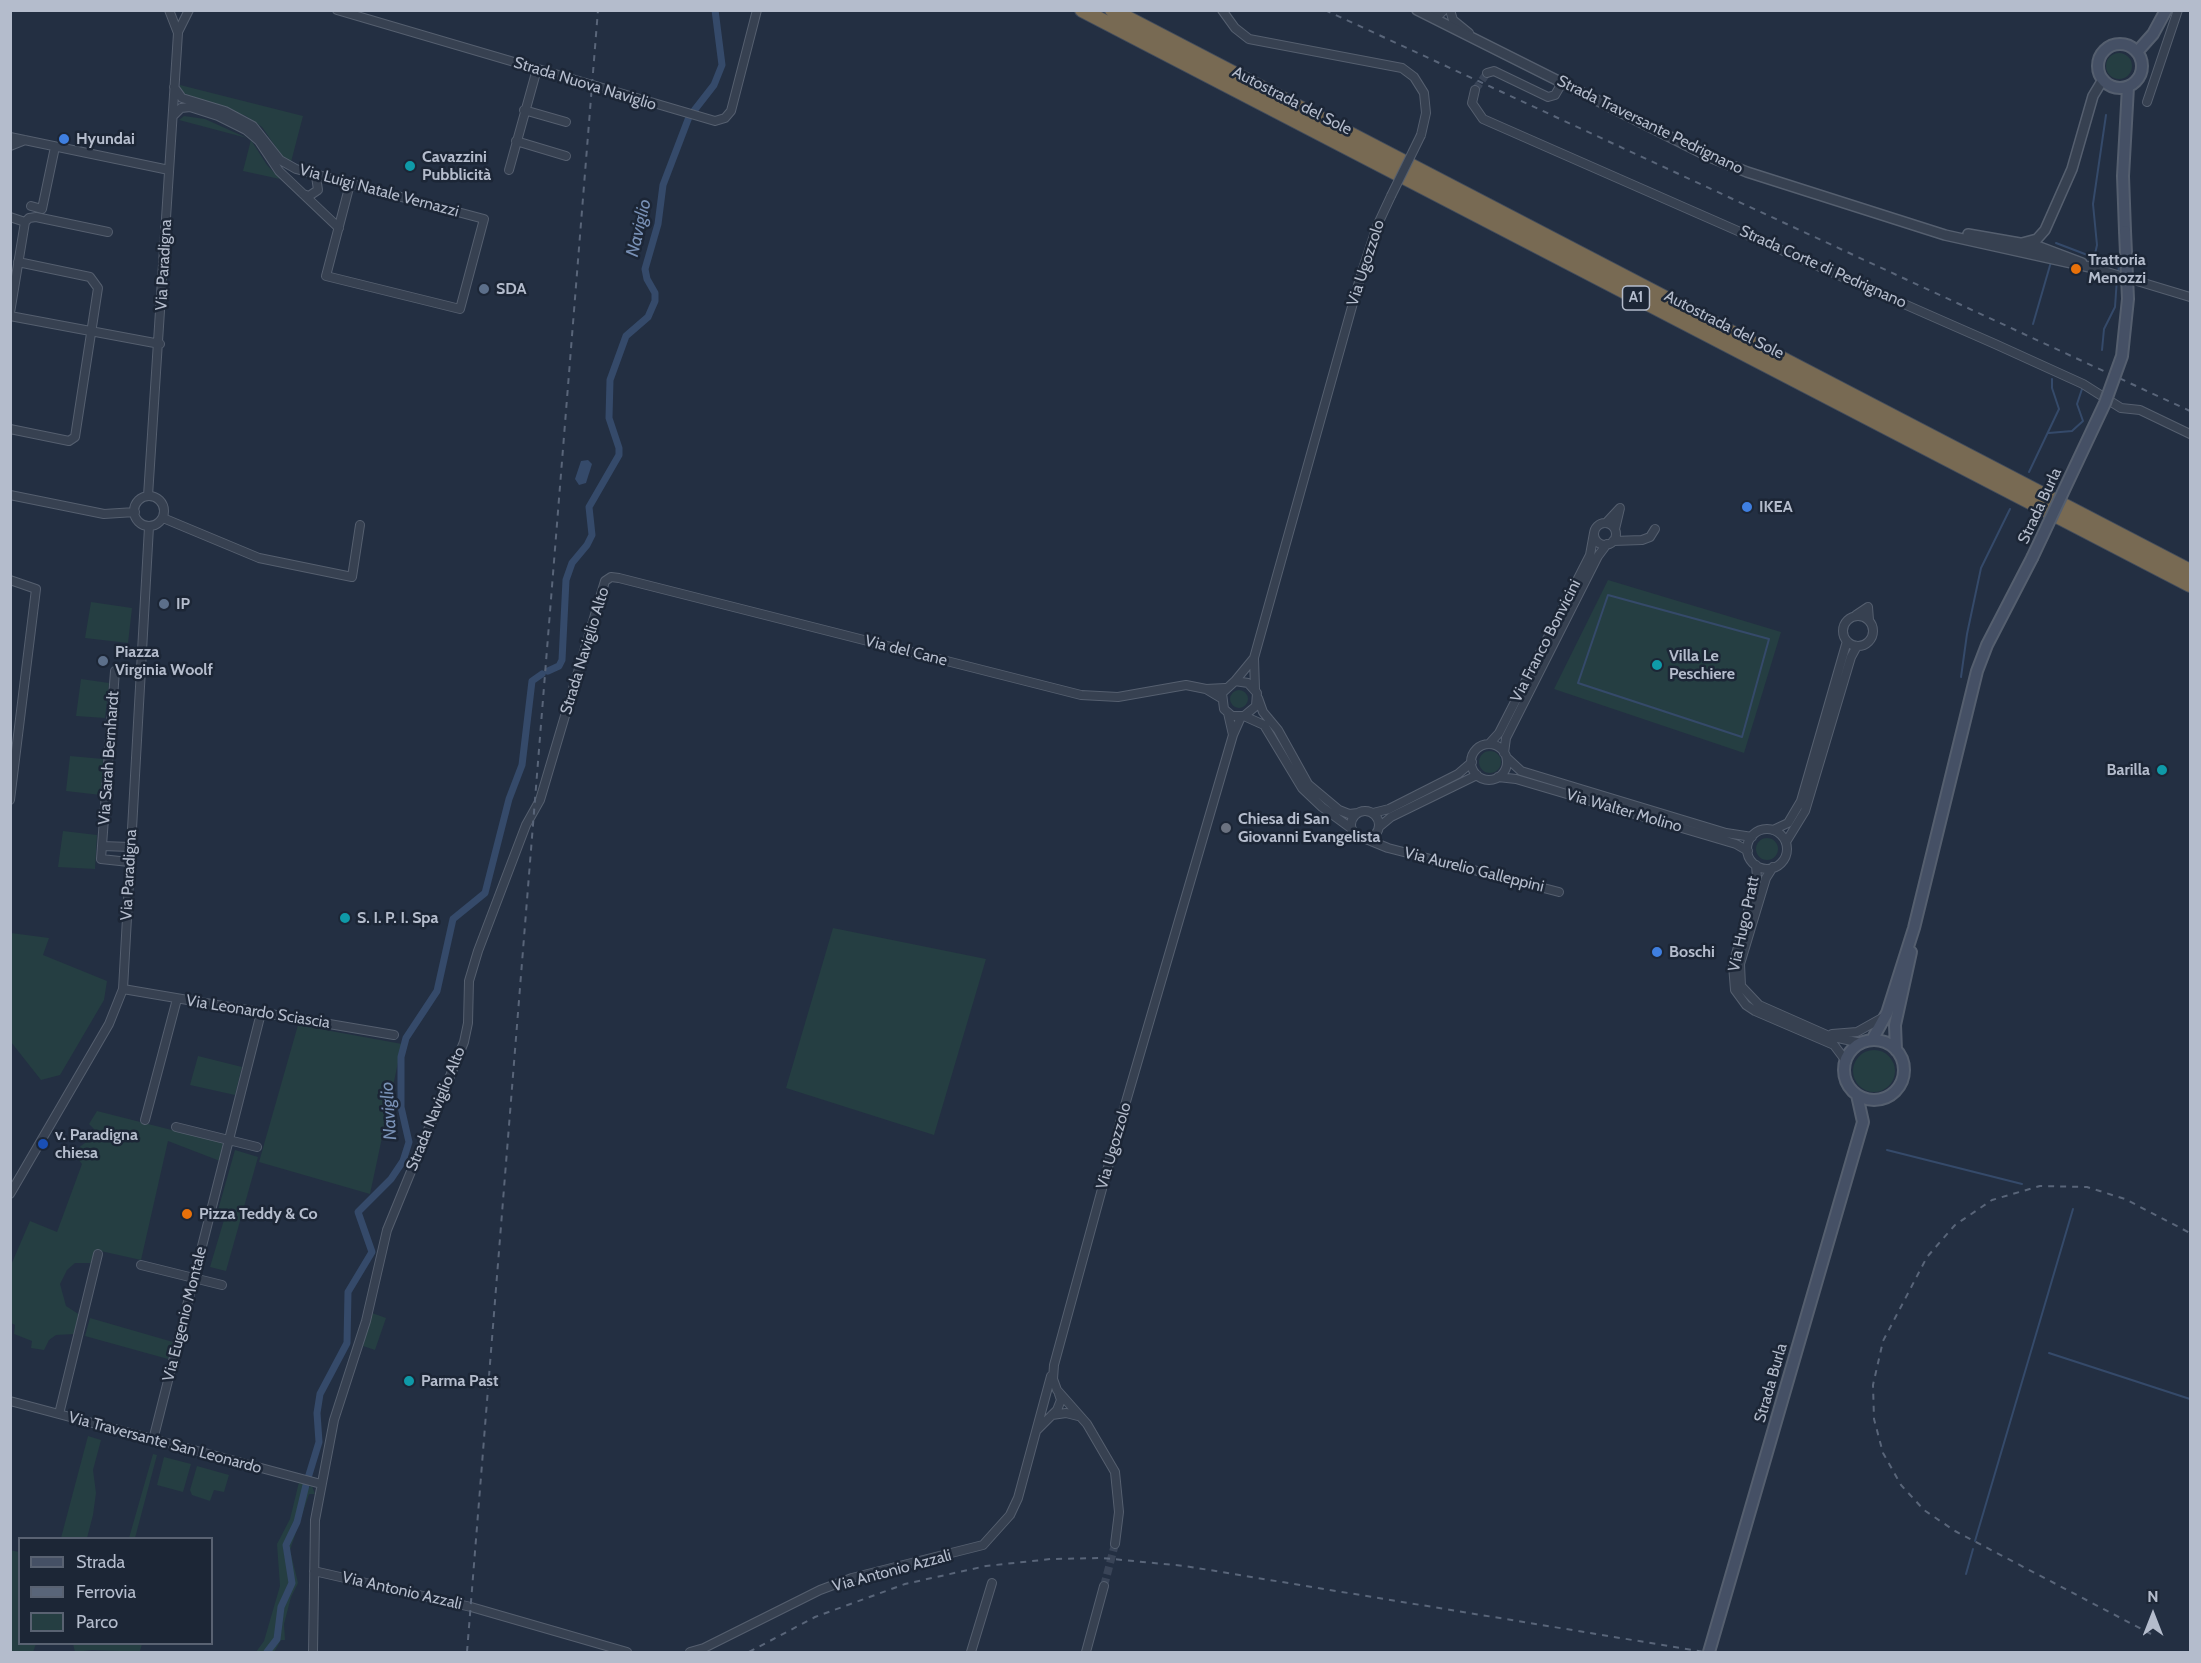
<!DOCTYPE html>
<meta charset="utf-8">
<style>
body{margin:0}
#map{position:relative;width:2201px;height:1663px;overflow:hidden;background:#232f42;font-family:Cabin,sans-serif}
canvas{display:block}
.frame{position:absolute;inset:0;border:12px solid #b4bccc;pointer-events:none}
.legend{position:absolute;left:18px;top:1537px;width:195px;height:108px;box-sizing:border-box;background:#1c2636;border:2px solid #596272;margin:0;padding:8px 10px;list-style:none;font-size:18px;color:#b4bccc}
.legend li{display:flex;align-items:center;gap:12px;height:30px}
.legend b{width:30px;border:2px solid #596272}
.north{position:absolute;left:2123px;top:1585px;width:60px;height:60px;-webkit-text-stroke:4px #1c2636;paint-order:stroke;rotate:0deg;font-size:16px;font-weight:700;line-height:24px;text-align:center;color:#b4bccc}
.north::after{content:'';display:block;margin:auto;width:21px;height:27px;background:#b4bccc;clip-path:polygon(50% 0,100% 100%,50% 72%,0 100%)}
</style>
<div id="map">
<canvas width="2201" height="1663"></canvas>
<div class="frame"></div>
<ul class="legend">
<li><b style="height:8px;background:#455065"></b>Strada</li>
<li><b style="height:8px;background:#596579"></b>Ferrovia</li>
<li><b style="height:16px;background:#253e42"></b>Parco</li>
</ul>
<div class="north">N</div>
</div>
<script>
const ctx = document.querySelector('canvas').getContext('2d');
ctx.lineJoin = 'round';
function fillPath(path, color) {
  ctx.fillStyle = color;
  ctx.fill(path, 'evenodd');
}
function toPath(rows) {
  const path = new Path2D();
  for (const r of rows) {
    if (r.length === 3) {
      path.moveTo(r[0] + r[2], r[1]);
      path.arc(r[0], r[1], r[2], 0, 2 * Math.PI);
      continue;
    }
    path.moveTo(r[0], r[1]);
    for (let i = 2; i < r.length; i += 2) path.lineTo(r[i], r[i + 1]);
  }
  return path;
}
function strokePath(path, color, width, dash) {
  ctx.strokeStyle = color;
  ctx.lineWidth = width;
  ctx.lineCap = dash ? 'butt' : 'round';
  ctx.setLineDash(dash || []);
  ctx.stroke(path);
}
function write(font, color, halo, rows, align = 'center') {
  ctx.font = font + ' Cabin,sans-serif';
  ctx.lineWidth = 5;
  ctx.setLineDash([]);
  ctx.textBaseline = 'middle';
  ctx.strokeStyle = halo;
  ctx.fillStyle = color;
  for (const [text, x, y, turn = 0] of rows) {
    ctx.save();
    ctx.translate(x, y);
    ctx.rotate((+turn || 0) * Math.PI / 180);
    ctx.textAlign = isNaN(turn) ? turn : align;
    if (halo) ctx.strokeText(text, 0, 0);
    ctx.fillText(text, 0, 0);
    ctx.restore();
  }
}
const green = toPath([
 [2119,66,13],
 [180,85,303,116,291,162,282,156,262,127,246,116,180,92],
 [184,116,205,119,247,138,179,120],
 [251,140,267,165,280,179,243,171],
 [1608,580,1781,632,1744,753,1554,689],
 [91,602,132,608,128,643,85,638],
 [81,679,109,683,105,718,76,716],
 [1239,699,9],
 [1490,762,11],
 [70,756,103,759,101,795,66,791],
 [63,831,97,835,95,869,58,867],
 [1767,849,11],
 [833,928,986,959,934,1135,786,1088],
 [11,933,49,938,43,955,107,981,104,1000,60,1075,41,1080,11,1042],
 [298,1025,402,1044,370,1194,259,1162],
 [1874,1071,21],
 [198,1056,242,1067,235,1095,190,1085],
 [97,1111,223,1143,220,1161,168,1141,141,1260,96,1250,93,1263,75,1263,67,1270,60,1284,66,1306,80,1315,74,1334,56,1335,49,1340,44,1350,31,1348,32,1341,14,1334,15,1325,11,1323,11,1265,30,1221,57,1232,82,1164,73,1152,98,1133,89,1124],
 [235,1150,258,1157,226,1271,210,1267,226,1213,218,1210],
 [372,1313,386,1318,375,1350,363,1346],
 [90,1318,173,1342,168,1359,85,1336],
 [88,1436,101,1440,93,1470,96,1493,93,1515,87,1538,61,1538],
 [153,1454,157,1455,135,1538,129,1538],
 [164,1457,191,1464,183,1492,157,1485],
 [197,1466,229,1475,224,1492,214,1490,210,1501,192,1495,190,1490],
 [299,1482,304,1484,293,1526,283,1546,290,1584,279,1606,274,1639,264,1652,256,1652,264,1641,280,1586,277,1544,290,1519],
 [312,1486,315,1494,309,1494,290,1550,298,1583,291,1597,284,1624,285,1640,281,1640,274,1652,270,1652,279,1639,284,1607,294,1585,289,1544,300,1520,307,1488],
 [10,1550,19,1552,20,1644,36,1644,33,1652,11,1652],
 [73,1644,142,1644,140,1651,145,1652,92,1650,75,1652]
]);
const water = toPath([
 [588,460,592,464,586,483,579,485,575,479,581,461]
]);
const stream = toPath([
 [2056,243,2119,267,2118,272],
 [2093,263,2097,245,2093,204,2106,115],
 [2033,324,2051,262],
 [2102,350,2104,329,2115,307,2117,278],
 [2049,433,2072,431,2083,421,2077,404,2082,389],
 [2029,472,2059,409,2052,388,2052,379],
 [1608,595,1769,639,1742,737,1578,683,1608,595],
 [1961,677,1967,634,1981,568,2010,509],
 [1887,1150,2022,1184],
 [2049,1353,2190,1399],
 [1975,1541,2073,1209],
 [1966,1574,1973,1549]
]);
const canal = toPath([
 [693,112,714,85,722,65,715,10],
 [548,671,559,666,562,660,566,580,572,563,587,545,592,535,589,507,619,455,619,448,609,418,610,380,626,336,648,317,655,301,655,293,647,279,645,269,658,224,663,185,689,117],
 [308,1478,319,1442,317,1413,320,1394,347,1343,348,1292,372,1252,358,1212,391,1179,403,1161,409,1142,401,1107,401,1057,406,1038,437,991,453,919,485,893,509,799,522,765,532,681,542,674],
 [267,1652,277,1639,281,1607,292,1583,286,1545,297,1522,306,1485]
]);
const minorTunnel = toPath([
 [1475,90,1487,73],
 [1104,1586,1115,1544]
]);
const minor = toPath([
 [337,10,715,121,725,118,731,111,757,10],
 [1222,10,1235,28,1249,39,1402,68,1414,77,1424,93,1426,113,1421,135],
 [1435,10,1435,19,1444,10],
 [1450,10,1453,20,1469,33],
 [178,32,189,10],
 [1487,73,1494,71,1548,97,1555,95,1562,83],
 [174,87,182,98,225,111,253,126,280,160,296,169,484,219,460,309,326,276,350,184],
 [1475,90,1472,103,1483,119,1995,344,2083,384,2121,408,2140,410,2190,434],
 [2147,102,2178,10],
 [524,110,566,122],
 [173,116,181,108,190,107,218,116,246,130,259,141,279,171,339,228],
 [10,137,169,170],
 [516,141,566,156],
 [10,146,25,140],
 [509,170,537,69],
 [303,194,309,196,318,190,316,176],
 [31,206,42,209,55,147],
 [10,217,25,222,29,218,36,217,108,232],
 [2094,268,2190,297],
 [10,313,25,222],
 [10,316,160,344],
 [10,429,69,441,75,437,98,288,90,277,18,262],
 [10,495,104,514,135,512],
 [148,496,178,33,169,10],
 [149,511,15],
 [163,518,259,558,352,577,360,525],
 [1605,534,11],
 [1606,523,1620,508,1615,529],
 [1613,541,1642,540,1650,537,1655,529],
 [10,580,36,589,10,800],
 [1856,615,1868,607,1869,620],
 [1858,631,15],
 [1254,658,1360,278,1377,226,1391,196],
 [115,671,101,859,129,862],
 [1235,681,1254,658,1255,689],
 [1221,698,1206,689,1225,688],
 [1258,698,1263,712,1278,730,1308,784,1339,810,1349,814,1358,813],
 [1228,713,1233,735,1241,717],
 [1244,716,1256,706,1257,693,1248,683,1235,681,1222,693,1224,709,1232,716,1244,716,1264,725,1302,788,1322,807,1352,829],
 [1489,744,1499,733,1590,555,1594,533],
 [1489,762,18],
 [1504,753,1506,738,1598,556,1607,544],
 [1507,758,1521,771,1726,833,1752,837],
 [1498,777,1516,779,1736,844,1748,851],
 [1365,825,14],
 [1373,813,1389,809,1458,774,1472,762],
 [1379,827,1391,817,1477,775],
 [1767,849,20],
 [1773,830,1788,823,1801,801,1847,641],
 [1366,839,1388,848,1559,892],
 [1786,842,1805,811,1851,657,1857,646],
 [102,846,130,847],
 [1756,865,1757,878,1733,965,1735,990,1746,1005,1755,1011,1834,1045,1846,1061],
 [1773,867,1766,878,1740,964,1741,986,1759,1005,1829,1036,1861,1043],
 [123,989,394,1035],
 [1832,1034,1857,1032,1882,1018],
 [145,1120,177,999],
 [176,1127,257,1147],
 [10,1194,109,1024,123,989,149,527],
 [141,1265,222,1285],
 [10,1401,321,1484],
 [59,1414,98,1254],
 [1052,1415,1066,1413,1078,1416],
 [1037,1430,1057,1410,1061,1400,1059,1394],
 [153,1440,261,1013],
 [1115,1544,1119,1512,1115,1472,1087,1424,1057,1390,1053,1379,1054,1365,1123,1112,1233,735],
 [314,1571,471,1607,627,1652],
 [313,1652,315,1520,334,1420,366,1321,387,1230,464,1042,468,1023,469,981,478,951,526,825,540,800,605,581,611,577,619,578,1081,695,1118,697,1186,685,1206,689],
 [690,1652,704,1648,820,1590,852,1578,983,1545,1010,1515,1018,1498,1051,1376],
 [971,1652,992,1583],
 [1086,1652,1104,1586]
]);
const tertiary = toPath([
 [1417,10,1710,157,1747,172,1945,235,2094,268],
 [1968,234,2037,246,2082,263],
 [2022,243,2037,239,2045,230,2072,169,2093,96,2102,81]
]);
const secondary = toPath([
 [2120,66,22],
 [2137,52,2153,34,2166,10],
 [2125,231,2123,176,2128,87],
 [1872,1040,1887,1013,1914,928,1977,671,1987,645,2032,558],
 [1874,1070,30],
 [1896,1050,1895,1025,1911,952],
 [1709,1652,1863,1122,1857,1095]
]);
const motorway = toPath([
 [1082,10,2190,585],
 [1112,10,2190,571]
]);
const rail = toPath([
 [1325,10,2190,411],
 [2151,1634,1955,1531,1924,1510,1901,1485,1883,1453,1874,1419,1873,1385,1883,1341,1927,1257,1955,1225,1992,1200,2040,1186,2087,1187,2125,1199,2190,1233],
 [467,1652,598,10],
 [749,1652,815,1617,905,1584,986,1566,1051,1559,1102,1558,1185,1566,1705,1652]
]);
const minorBridge = toPath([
 [1391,196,1421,135]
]);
const secondaryBridge = toPath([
 [2032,558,2105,403,2122,356,2128,299,2125,231]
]);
const markers = [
 [64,139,6,"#3f7fe0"],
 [410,166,6,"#0f9aa8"],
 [2076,269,6,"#e8710a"],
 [484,289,6,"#5c6f8a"],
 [1747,507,6,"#3f7fe0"],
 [164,604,6,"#5c6f8a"],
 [103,661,6,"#5c6f8a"],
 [1657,665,6,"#0f9aa8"],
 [2162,770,6,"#0f9aa8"],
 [1226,828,6,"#6b7280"],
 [345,918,6,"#0f9aa8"],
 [1657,952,6,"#3f7fe0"],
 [43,1144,6,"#1a4fb4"],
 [187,1214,6,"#e8710a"],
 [409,1381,6,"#0f9aa8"]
];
const shields = [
 [1636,298,27]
];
const shieldNames = [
 ["A1",1636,298]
];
const streetNames = [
 ["Strada Nuova Naviglio",585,84,17],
 ["Autostrada del Sole",1292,101,27],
 ["Strada Traversante Pedrignano",1650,125,26],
 ["Via Luigi Natale Vernazzi",379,191,15],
 ["Via Ugozzolo",1366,263,-72],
 ["Via Paradigna",164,265,-87],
 ["Strada Corte di Pedrignano",1823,267,24],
 ["Autostrada del Sole",1724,325,27],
 ["Strada Burla",2040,506,-65],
 ["Via Franco Bonvicini",1546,641,-63],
 ["Strada Naviglio Alto",585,651,-73],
 ["Via del Cane",906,651,14],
 ["Via Sarah Bernhardt",109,758,-86],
 ["Via Walter Molino",1624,811,16],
 ["Via Aurelio Galleppini",1474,870,14],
 ["Via Paradigna",129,875,-87],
 ["Via Hugo Pratt",1744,924,-78],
 ["Via Leonardo Sciascia",258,1012,9],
 ["Strada Naviglio Alto",436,1109,-68],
 ["Via Ugozzolo",1114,1146,-74],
 ["Via Eugenio Montale",185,1314,-76],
 ["Strada Burla",1771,1383,-74],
 ["Via Traversante San Leonardo",165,1443,15],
 ["Via Antonio Azzali",892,1571,-15],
 ["Via Antonio Azzali",402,1591,13]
];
const poiNames = [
 ["Hyundai",76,139],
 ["Cavazzini",422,157],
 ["Pubblicità",422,175],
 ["Trattoria",2088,260],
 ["Menozzi",2088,278],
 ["SDA",496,289],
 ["IKEA",1759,507],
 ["IP",176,604],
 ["Piazza",115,652],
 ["Virginia Woolf",115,670],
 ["Villa Le",1669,656],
 ["Peschiere",1669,674],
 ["Barilla",2150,770,"right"],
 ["Chiesa di San",1238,819],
 ["Giovanni Evangelista",1238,837],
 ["S. I. P. I. Spa",357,918],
 ["Boschi",1669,952],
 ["v. Paradigna",55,1135],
 ["chiesa",55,1153],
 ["Pizza Teddy & Co",199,1214],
 ["Parma Past",421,1381]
];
const waterNames = [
 ["Naviglio",639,228,-77],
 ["Naviglio",389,1111,-94]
];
fillPath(green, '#253e42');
fillPath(water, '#354a6a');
strokePath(stream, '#354a6a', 2);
strokePath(canal, '#354a6a', 7);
strokePath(minorTunnel, '#394457', 8, [8, 4]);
strokePath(minor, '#555f6f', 10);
strokePath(tertiary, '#555f6f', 12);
strokePath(secondary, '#555f6f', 14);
strokePath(motorway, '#424c5c', 16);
strokePath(minor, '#374151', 8);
strokePath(tertiary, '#374151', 9);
strokePath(secondary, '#455065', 10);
strokePath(motorway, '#786a53', 14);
strokePath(rail, '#596579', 2, [6, 6]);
strokePath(minorBridge, '#555f6f', 10, []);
strokePath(secondaryBridge, '#555f6f', 14, []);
strokePath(minorBridge, '#374151', 8);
strokePath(secondaryBridge, '#455065', 10);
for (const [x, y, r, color] of markers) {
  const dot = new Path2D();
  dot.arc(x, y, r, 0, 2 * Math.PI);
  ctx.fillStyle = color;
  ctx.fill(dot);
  strokePath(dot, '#1c2636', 2);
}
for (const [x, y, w] of shields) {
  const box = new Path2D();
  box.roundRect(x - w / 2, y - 12, w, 24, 4.5);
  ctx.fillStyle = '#1c2636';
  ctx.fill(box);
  strokePath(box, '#b4bccc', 1.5);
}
write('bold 15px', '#b4bccc', null, shieldNames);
write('16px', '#b4bccc', '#1c2636', streetNames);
write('bold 16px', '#b4bccc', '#1c2636', poiNames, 'left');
write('italic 18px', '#7991b6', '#1c2636', waterNames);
</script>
